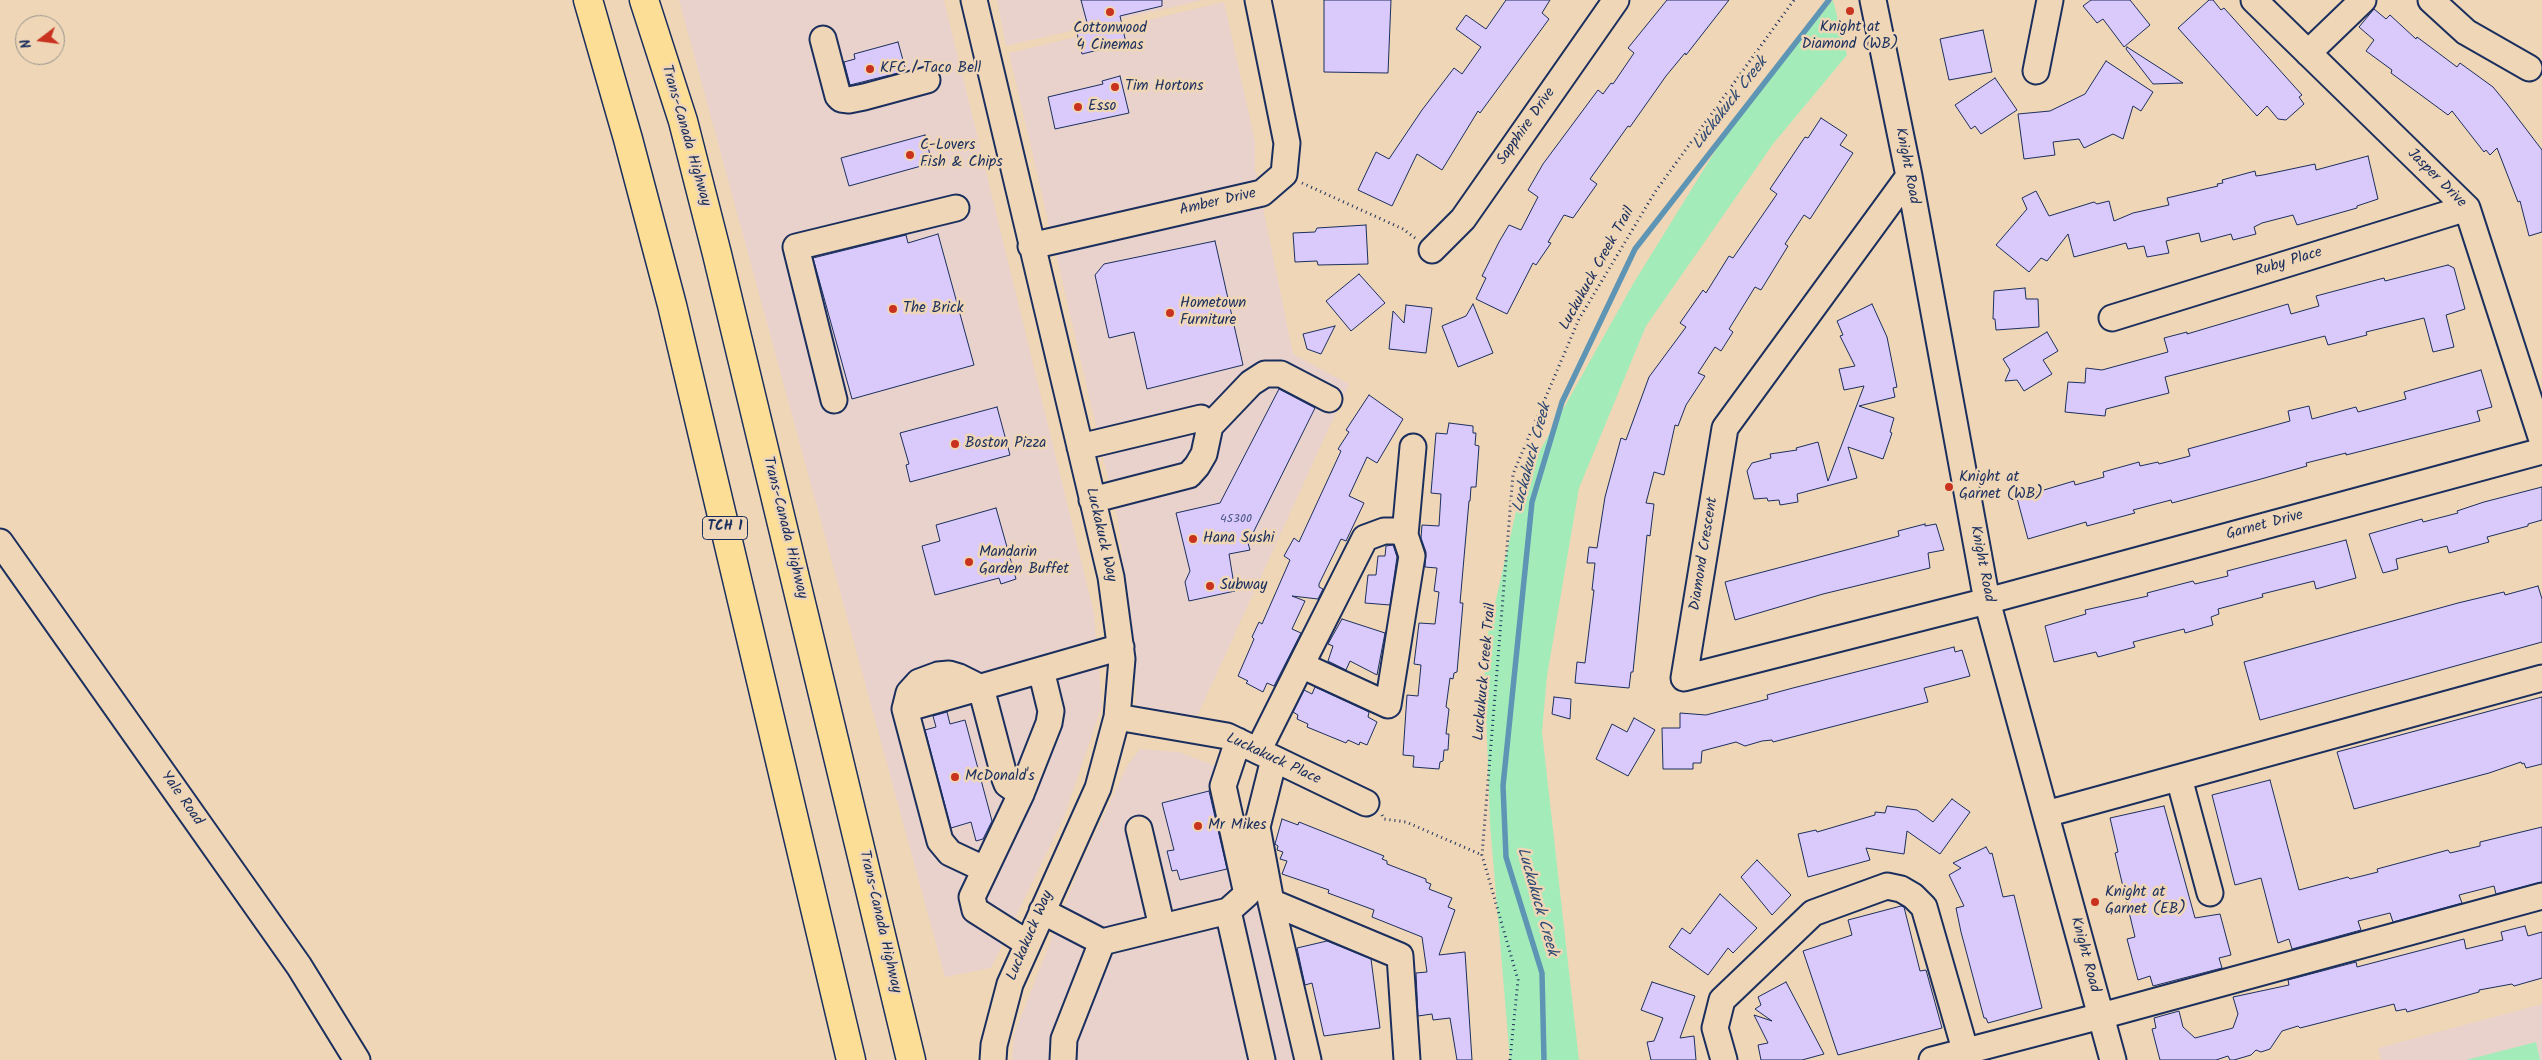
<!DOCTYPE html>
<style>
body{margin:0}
#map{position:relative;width:2542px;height:1060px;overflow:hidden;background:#efd6b6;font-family:Kalam,sans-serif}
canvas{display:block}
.north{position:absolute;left:15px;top:15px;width:50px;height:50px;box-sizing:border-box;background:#efd6b6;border:1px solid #9a9393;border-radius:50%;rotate:255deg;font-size:14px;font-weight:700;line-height:20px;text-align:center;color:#1b2f5e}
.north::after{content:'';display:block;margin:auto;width:18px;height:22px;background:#c8321e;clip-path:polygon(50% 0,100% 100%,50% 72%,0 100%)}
</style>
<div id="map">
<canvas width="2542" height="1060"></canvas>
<div class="north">N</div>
</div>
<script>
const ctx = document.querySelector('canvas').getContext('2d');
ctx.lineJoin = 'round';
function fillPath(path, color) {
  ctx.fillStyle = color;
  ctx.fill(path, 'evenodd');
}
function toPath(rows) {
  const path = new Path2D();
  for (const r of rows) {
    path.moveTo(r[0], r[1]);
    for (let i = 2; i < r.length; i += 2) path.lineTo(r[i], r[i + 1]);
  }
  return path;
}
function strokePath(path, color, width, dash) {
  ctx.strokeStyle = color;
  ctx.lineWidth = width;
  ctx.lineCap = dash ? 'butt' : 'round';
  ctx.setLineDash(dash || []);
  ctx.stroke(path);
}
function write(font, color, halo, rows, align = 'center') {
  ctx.font = font + ' Kalam,sans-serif';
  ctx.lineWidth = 5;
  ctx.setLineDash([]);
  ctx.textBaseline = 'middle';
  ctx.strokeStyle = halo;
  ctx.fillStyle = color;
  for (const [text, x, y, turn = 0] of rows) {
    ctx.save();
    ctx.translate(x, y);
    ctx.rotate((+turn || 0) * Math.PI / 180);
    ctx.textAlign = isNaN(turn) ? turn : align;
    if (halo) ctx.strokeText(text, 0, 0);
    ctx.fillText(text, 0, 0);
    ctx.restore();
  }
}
const built = toPath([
 [679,0,944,0,1094,613,1102,706,1064,817,991,968,945,977],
 [997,0,1203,0,1006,46],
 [1224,2,1255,141,1255,168,1293,354,1349,384,1196,719,1135,707,1136,688,1118,521,1009,53],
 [1140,749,1179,752,1223,769,1295,1060,1012,1060,1014,1034,1080,866,1128,764],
 [2542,1004,2542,1060,2381,1060,2378,1048]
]);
const green = toPath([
 [1833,0,1847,55,1773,144,1646,326,1579,488,1547,676,1542,732,1579,1060,1510,1060,1490,824,1484,652,1523,481,1633,284,1730,127],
 [2536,1042,2540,1060,2466,1060]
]);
const stream = toPath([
 [1544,1060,1542,973,1506,857,1503,786,1532,502,1562,402,1635,249,1829,0]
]);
const building = toPath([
 [1081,0,1162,0,1162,6,1120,16,1126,43,1082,54,1077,33,1089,30,1081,0],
 [1324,0,1391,0,1388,73,1324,72,1324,0],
 [1506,0,1550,0,1542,13,1549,19,1480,113,1478,111,1442,170,1417,154,1392,206,1358,190,1376,152,1389,159,1422,110,1454,68,1462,74,1481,47,1456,29,1466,15,1486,29,1506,0],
 [1667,0,1729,0,1686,55,1685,53,1666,76,1630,127,1628,126,1590,179,1597,184,1573,218,1564,215,1548,242,1551,243,1536,265,1533,263,1507,314,1476,299,1486,278,1482,276,1499,242,1509,225,1521,230,1538,197,1528,190,1543,164,1598,90,1603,94,1611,83,1613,84,1634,53,1628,48,1667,0],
 [2091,0,2130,0,2150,25,2124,47,2103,19,2097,23,2083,6,2091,0],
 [2209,0,2213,0,2221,10,2224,8,2302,95,2299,97,2304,104,2286,120,2278,119,2267,106,2257,116,2178,28,2209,0],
 [2374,9,2386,19,2390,15,2416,39,2417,37,2457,67,2460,63,2493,87,2507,104,2542,150,2542,232,2529,236,2520,201,2518,202,2497,148,2490,155,2486,150,2484,152,2452,111,2448,115,2391,73,2392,70,2366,51,2374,40,2359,27,2374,9],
 [1983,30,1992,72,1949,80,1940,39,1983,30],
 [898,42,906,71,850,85,844,62,855,59,854,54,898,42],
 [2127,47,2183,83,2153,84,2126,49,2127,47],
 [2106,61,2153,92,2141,111,2133,106,2123,139,2113,134,2084,148,2079,139,2053,142,2055,155,2024,159,2018,114,2050,111,2085,94,2106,61],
 [1120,76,1129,113,1055,129,1048,97,1103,84,1102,81,1120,76],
 [1995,78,2017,110,1981,134,1975,126,1971,129,1955,105,1995,78],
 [1821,118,1847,135,1840,145,1853,153,1810,219,1804,215,1785,244,1788,246,1761,290,1755,287,1729,329,1733,332,1721,351,1715,347,1698,373,1705,376,1686,405,1678,426,1675,425,1664,475,1654,472,1646,503,1654,504,1650,536,1647,535,1633,672,1631,672,1629,688,1575,683,1577,662,1585,663,1594,590,1592,590,1595,563,1587,563,1589,547,1597,548,1605,497,1621,438,1626,440,1649,377,1686,327,1680,323,1703,290,1706,293,1729,256,1733,258,1777,194,1770,189,1805,137,1808,138,1821,118],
 [925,135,932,163,849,186,841,158,925,135],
 [2368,156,2378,199,2357,206,2357,208,2297,225,2293,215,2262,223,2254,227,2256,234,2233,240,2231,234,2201,242,2199,233,2166,241,2169,253,2147,257,2144,246,2128,249,2126,243,2074,257,2068,234,2047,261,2041,258,2029,272,1996,245,2027,209,2022,198,2036,191,2049,216,2094,202,2097,204,2109,201,2114,221,2133,213,2169,205,2167,198,2218,186,2217,184,2223,183,2222,180,2255,171,2256,176,2263,175,2315,164,2316,170,2368,156],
 [1366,225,1368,264,1318,265,1317,261,1295,262,1293,233,1315,232,1317,228,1366,225],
 [938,234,974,365,852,399,813,258,906,235,908,243,938,234],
 [1215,241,1243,365,1147,389,1134,332,1109,338,1095,275,1104,264,1215,241],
 [2448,265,2454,268,2465,309,2446,315,2454,347,2433,352,2424,318,2366,332,2367,335,2328,345,2325,336,2165,377,2169,393,2106,409,2105,416,2065,412,2068,382,2085,383,2086,368,2102,370,2168,352,2164,338,2187,332,2187,334,2288,304,2291,314,2319,306,2316,296,2384,278,2385,281,2448,265],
 [1359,274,1385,303,1351,331,1326,301,1359,274],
 [2025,288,2026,299,2038,299,2039,327,1996,330,1995,319,1993,319,1994,291,2025,288],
 [1473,304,1493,353,1458,367,1442,326,1466,316,1473,304],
 [1872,304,1887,337,1897,387,1893,388,1895,397,1859,406,1894,418,1890,432,1892,433,1883,459,1848,447,1857,478,1797,494,1798,502,1780,505,1779,500,1768,501,1767,498,1754,499,1747,471,1752,463,1771,458,1770,454,1797,450,1796,448,1818,442,1828,481,1864,386,1844,390,1839,369,1855,366,1840,336,1843,335,1837,321,1872,304],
 [1406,305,1432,308,1426,353,1389,349,1393,311,1404,323,1406,305],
 [1335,326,1321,354,1307,349,1303,334,1335,326],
 [2047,332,2058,351,2043,360,2052,374,2024,391,2017,380,2005,381,2010,370,2003,359,2047,332],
 [2481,370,2492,407,2477,411,2480,421,2346,455,2346,453,2306,463,2307,466,2261,479,2172,503,2171,500,2133,510,2135,513,2087,526,2086,522,2028,539,2017,498,2074,481,2075,485,2104,477,2103,472,2139,462,2140,466,2158,462,2159,464,2190,456,2188,449,2290,421,2288,411,2309,406,2312,419,2356,407,2358,412,2406,399,2404,392,2481,370],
 [1279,389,1315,408,1248,543,1250,550,1229,554,1235,591,1189,601,1185,582,1190,571,1176,513,1220,503,1279,389],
 [1369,395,1403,419,1377,463,1367,457,1349,496,1364,503,1346,541,1341,539,1319,584,1319,587,1323,589,1318,599,1292,596,1305,601,1292,629,1301,633,1274,686,1267,683,1263,692,1246,683,1248,681,1238,676,1254,639,1252,637,1259,622,1262,624,1290,560,1284,556,1294,538,1299,542,1341,451,1338,449,1349,432,1346,430,1369,395],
 [997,407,1010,455,910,482,906,465,909,464,900,433,997,407],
 [1449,423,1473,426,1473,433,1476,433,1475,445,1479,446,1476,487,1471,487,1470,501,1469,501,1460,603,1463,603,1457,672,1454,673,1453,679,1450,678,1446,707,1449,709,1446,734,1449,734,1448,750,1444,750,1443,761,1440,762,1439,769,1413,767,1414,756,1403,755,1407,695,1418,696,1421,665,1414,664,1419,623,1435,624,1439,592,1434,591,1437,568,1425,567,1426,552,1421,538,1422,525,1439,526,1441,494,1431,493,1436,433,1447,434,1449,423],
 [2542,487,2542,520,2528,524,2528,526,2487,537,2489,542,2449,553,2447,546,2396,559,2398,569,2383,573,2369,534,2422,519,2423,522,2458,513,2457,511,2484,502,2542,487],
 [996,508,1016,579,1001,584,999,578,935,595,922,546,940,541,936,525,996,508],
 [1925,524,1925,526,1936,524,1944,550,1928,553,1930,568,1823,594,1735,620,1725,582,1899,536,1898,531,1925,524],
 [2346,540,2356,578,2316,589,2314,581,2262,594,2263,597,2218,609,2219,614,2211,617,2213,625,2185,633,2184,629,2133,642,2135,647,2098,657,2096,652,2054,662,2045,626,2086,614,2085,610,2148,596,2147,593,2193,581,2195,584,2228,576,2227,571,2346,540],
 [1393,545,1397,557,1390,605,1365,603,1368,575,1376,575,1378,556,1385,556,1386,546,1393,545],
 [2538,586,2542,599,2542,642,2260,720,2244,662,2458,603,2504,592,2505,595,2538,586],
 [1342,619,1385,633,1377,675,1350,661,1346,670,1328,661,1333,646,1328,644,1342,619],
 [1954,647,1955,652,1962,650,1970,676,1924,688,1928,702,1773,742,1772,740,1762,741,1745,746,1736,742,1702,751,1701,763,1693,763,1693,769,1663,769,1662,728,1680,728,1680,713,1706,715,1768,699,1767,695,1793,688,1954,647],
 [1315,687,1369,712,1368,717,1377,722,1367,745,1360,742,1359,745,1348,740,1346,743,1307,727,1308,724,1297,719,1298,715,1293,712,1304,690,1312,694,1315,687],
 [1554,697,1571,699,1570,719,1552,714,1554,697],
 [2542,697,2542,764,2526,768,2524,763,2522,764,2521,762,2489,773,2354,809,2337,752,2542,697],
 [947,712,950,724,965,720,992,821,983,839,976,841,971,822,951,828,925,730,936,727,933,716,947,712],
 [1634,718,1655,730,1628,776,1596,759,1612,724,1627,732,1634,718],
 [2270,780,2299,890,2348,877,2350,879,2378,872,2377,869,2448,850,2450,853,2480,846,2480,842,2542,827,2542,882,2496,894,2494,886,2459,895,2462,903,2393,922,2390,913,2358,921,2361,930,2292,949,2289,939,2278,943,2261,878,2235,885,2212,795,2270,780],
 [1209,791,1227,869,1180,880,1177,870,1172,871,1167,851,1174,850,1162,803,1209,791],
 [1952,799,1970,812,1940,854,1907,831,1904,854,1866,848,1870,860,1808,877,1798,834,1816,830,1817,832,1875,815,1875,812,1885,813,1887,806,1917,810,1933,822,1952,799],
 [2164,806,2195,918,2220,914,2231,955,2219,958,2222,968,2153,986,2150,976,2138,980,2127,939,2135,937,2115,853,2118,852,2110,818,2164,806],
 [1282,819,1298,825,1299,822,1384,856,1382,859,1387,861,1387,864,1426,879,1426,882,1431,884,1429,889,1452,898,1448,907,1455,910,1439,955,1465,952,1472,1060,1457,1060,1450,1018,1433,1020,1432,1014,1418,1016,1416,973,1427,972,1422,937,1372,917,1374,910,1328,893,1329,890,1282,874,1287,861,1280,859,1283,852,1277,850,1278,846,1275,844,1282,819],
 [1986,847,1990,854,1992,853,2003,897,2014,895,2042,1008,1988,1023,1986,1018,1984,1018,1961,932,1956,908,1964,906,1949,875,1961,868,1953,863,1986,847],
 [1757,860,1791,895,1772,915,1741,877,1757,860],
 [1720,894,1757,928,1733,953,1728,948,1708,975,1669,947,1682,928,1690,934,1720,894],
 [1901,906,1904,907,1920,971,1926,970,1942,1028,1838,1055,1803,951,1852,935,1848,920,1901,906],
 [2525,926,2528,936,2542,932,2542,978,2514,986,2512,984,2479,990,2479,992,2407,1012,2406,1009,2396,1011,2394,1004,2300,1028,2298,1026,2282,1031,2270,1049,2261,1052,2256,1050,2251,1055,2234,1060,2230,1060,2228,1056,2216,1060,2160,1060,2152,1029,2156,1028,2154,1018,2179,1011,2183,1027,2195,1038,2233,1028,2238,1014,2233,997,2289,985,2288,980,2356,962,2357,967,2464,939,2466,949,2503,940,2501,932,2525,926],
 [1327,941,1371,959,1380,1028,1324,1036,1312,983,1305,985,1297,948,1327,941],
 [1652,982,1695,996,1680,1038,1694,1036,1696,1060,1651,1060,1647,1042,1654,1041,1663,1018,1641,1010,1652,982],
 [1786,982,1824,1054,1802,1060,1761,1060,1758,1045,1768,1043,1754,1015,1772,1021,1755,1009,1761,1005,1758,997,1786,982]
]);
const path = toPath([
 [1302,183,1403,229,1415,238],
 [1382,815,1384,819,1406,822,1482,855],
 [1510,1060,1518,980,1482,855,1513,474,1579,319,1655,192,1794,0]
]);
const minor = toPath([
 [974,0,1111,577,1122,659,1117,717,1098,788,1010,984,994,1045,993,1060],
 [1873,0,1909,176,1987,601,2113,1060],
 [2254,0,2467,208,2542,440],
 [2431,0,2466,32,2529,68],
 [823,39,838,96,841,99,849,100,864,97,927,80],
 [2308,53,2363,0],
 [2036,71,2050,0],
 [1909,176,1725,428,1684,678,1987,601,2542,451],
 [1031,246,1262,193,1284,174,1287,143,1258,0],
 [1432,250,1463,219,1616,0],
 [2112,318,2467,208],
 [834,400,796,247,956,208],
 [1080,447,1201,418,1210,426],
 [1092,500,1189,475,1197,466,1204,454,1210,426,1251,383,1265,374,1281,374,1329,399],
 [1405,535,1413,447],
 [0,542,299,966,357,1060],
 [905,709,909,693,919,682,938,675,949,674,959,677,981,688,1005,779,1007,784,1021,794],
 [1117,717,1227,736,1366,803],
 [1258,751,1301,665,1365,538,1384,531,1397,531,1405,535,1412,556,1388,705,1301,665],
 [1274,759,1257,827,1271,902,1308,1060],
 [2179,778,2210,893],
 [2046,814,2542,678],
 [1139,829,1162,927],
 [984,869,950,853,940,841,905,709,1121,647],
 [1271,902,1400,956,1407,1060],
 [1042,911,1102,942,1064,1039,1063,1060],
 [1228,911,1247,894,1223,786,1238,741],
 [1102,942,1228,911,1262,1060],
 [1027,943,975,910,972,897,1021,794,1049,723,1051,711,1041,670],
 [1724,1060,1715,1028,1722,1000,1813,913,1887,886,1901,889,1913,896,1924,907,1968,1060],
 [1932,1060,2101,1016,2542,896]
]);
const highway = toPath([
 [588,0,628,139,672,305,851,1060],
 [644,0,683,121,717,254,911,1060]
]);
const markers = [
 [1850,11,5,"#c8321e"],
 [1110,12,5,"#c8321e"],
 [870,69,5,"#c8321e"],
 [1115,87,5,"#c8321e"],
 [1078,107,5,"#c8321e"],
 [910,155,5,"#c8321e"],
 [893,309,5,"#c8321e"],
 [1170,313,5,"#c8321e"],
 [955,444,5,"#c8321e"],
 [1949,487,5,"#c8321e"],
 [1193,539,5,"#c8321e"],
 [969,562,5,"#c8321e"],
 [1210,586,5,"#c8321e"],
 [955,777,5,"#c8321e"],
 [1198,826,5,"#c8321e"],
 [2095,902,5,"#c8321e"]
];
const numberNames = [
 ["45300",1236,520]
];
const shields = [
 [725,528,45]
];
const shieldNames = [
 ["TCH 1",725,528]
];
const poiNames = [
 ["Knight at",1850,28,"center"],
 ["Diamond (WB)",1850,45,"center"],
 ["Cottonwood",1110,29,"center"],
 ["4 Cinemas",1110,46,"center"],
 ["KFC / Taco Bell",880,69],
 ["Tim Hortons",1125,87],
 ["Esso",1088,107],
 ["C-Lovers",920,146],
 ["Fish & Chips",920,163],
 ["Hometown",1180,304],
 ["Furniture",1180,321],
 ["The Brick",903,309],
 ["Boston Pizza",965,444],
 ["Knight at",1959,478],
 ["Garnet (WB)",1959,495],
 ["Hana Sushi",1203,539],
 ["Mandarin",979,553],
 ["Garden Buffet",979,570],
 ["Subway",1220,586],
 ["McDonald's",965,777],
 ["Mr Mikes",1208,826],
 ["Knight at",2105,893],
 ["Garnet (EB)",2105,910]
];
const streetNames = [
 ["Sapphire Drive",1527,127,-55],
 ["Trans-Canada Highway",685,136,74],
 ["Knight Road",1906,166,79],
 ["Jasper Drive",2436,179,45],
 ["Amber Drive",1218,203,-13],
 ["Ruby Place",2289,263,-17],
 ["Luckukuck Creek Trail",1598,269,-61],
 ["Garnet Drive",2265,526,-15],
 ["Trans-Canada Highway",784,528,76],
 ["Luckakuck Way",1100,535,77],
 ["Diamond Crescent",1705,554,-81],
 ["Knight Road",1981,564,79],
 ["Luckukuck Creek Trail",1486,672,-85],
 ["Luckakuck Place",1273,760,25],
 ["Yale Road",181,799,55],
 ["Trans-Canada Highway",879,922,77],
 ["Luckakuck Way",1031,936,-67],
 ["Knight Road",2084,955,75]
];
const waterNames = [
 ["Luckakuck Creek",1731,104,-52],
 ["Luckakuck Creek",1533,458,-75],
 ["Luckakuck Creek",1536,902,74]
];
fillPath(built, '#e9d2cb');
fillPath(green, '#a3ecba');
strokePath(stream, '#5f95b4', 5.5);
fillPath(building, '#dac9fb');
strokePath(building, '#1b2f5e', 1);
strokePath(minor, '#1b2f5e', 29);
strokePath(highway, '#1b2f5e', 31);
strokePath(path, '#1b2f5e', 3, [1, 4]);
strokePath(minor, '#efd6b6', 25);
strokePath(highway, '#fdde96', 28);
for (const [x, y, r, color] of markers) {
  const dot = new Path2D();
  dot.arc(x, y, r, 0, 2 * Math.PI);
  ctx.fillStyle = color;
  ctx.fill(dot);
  strokePath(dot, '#efd6b6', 2);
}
write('12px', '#4b5685', null, numberNames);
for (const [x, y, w] of shields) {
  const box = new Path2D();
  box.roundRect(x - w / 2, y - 11.5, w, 23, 4);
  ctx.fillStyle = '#efd6b6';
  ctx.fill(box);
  strokePath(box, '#1b2f5e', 1);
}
write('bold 14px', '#1b2f5e', null, shieldNames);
write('15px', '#1b2f5e', '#efd6b6', poiNames, 'left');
write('15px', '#1b2f5e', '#efd6b6', streetNames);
write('italic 16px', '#2c4873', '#efd6b6', waterNames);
</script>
